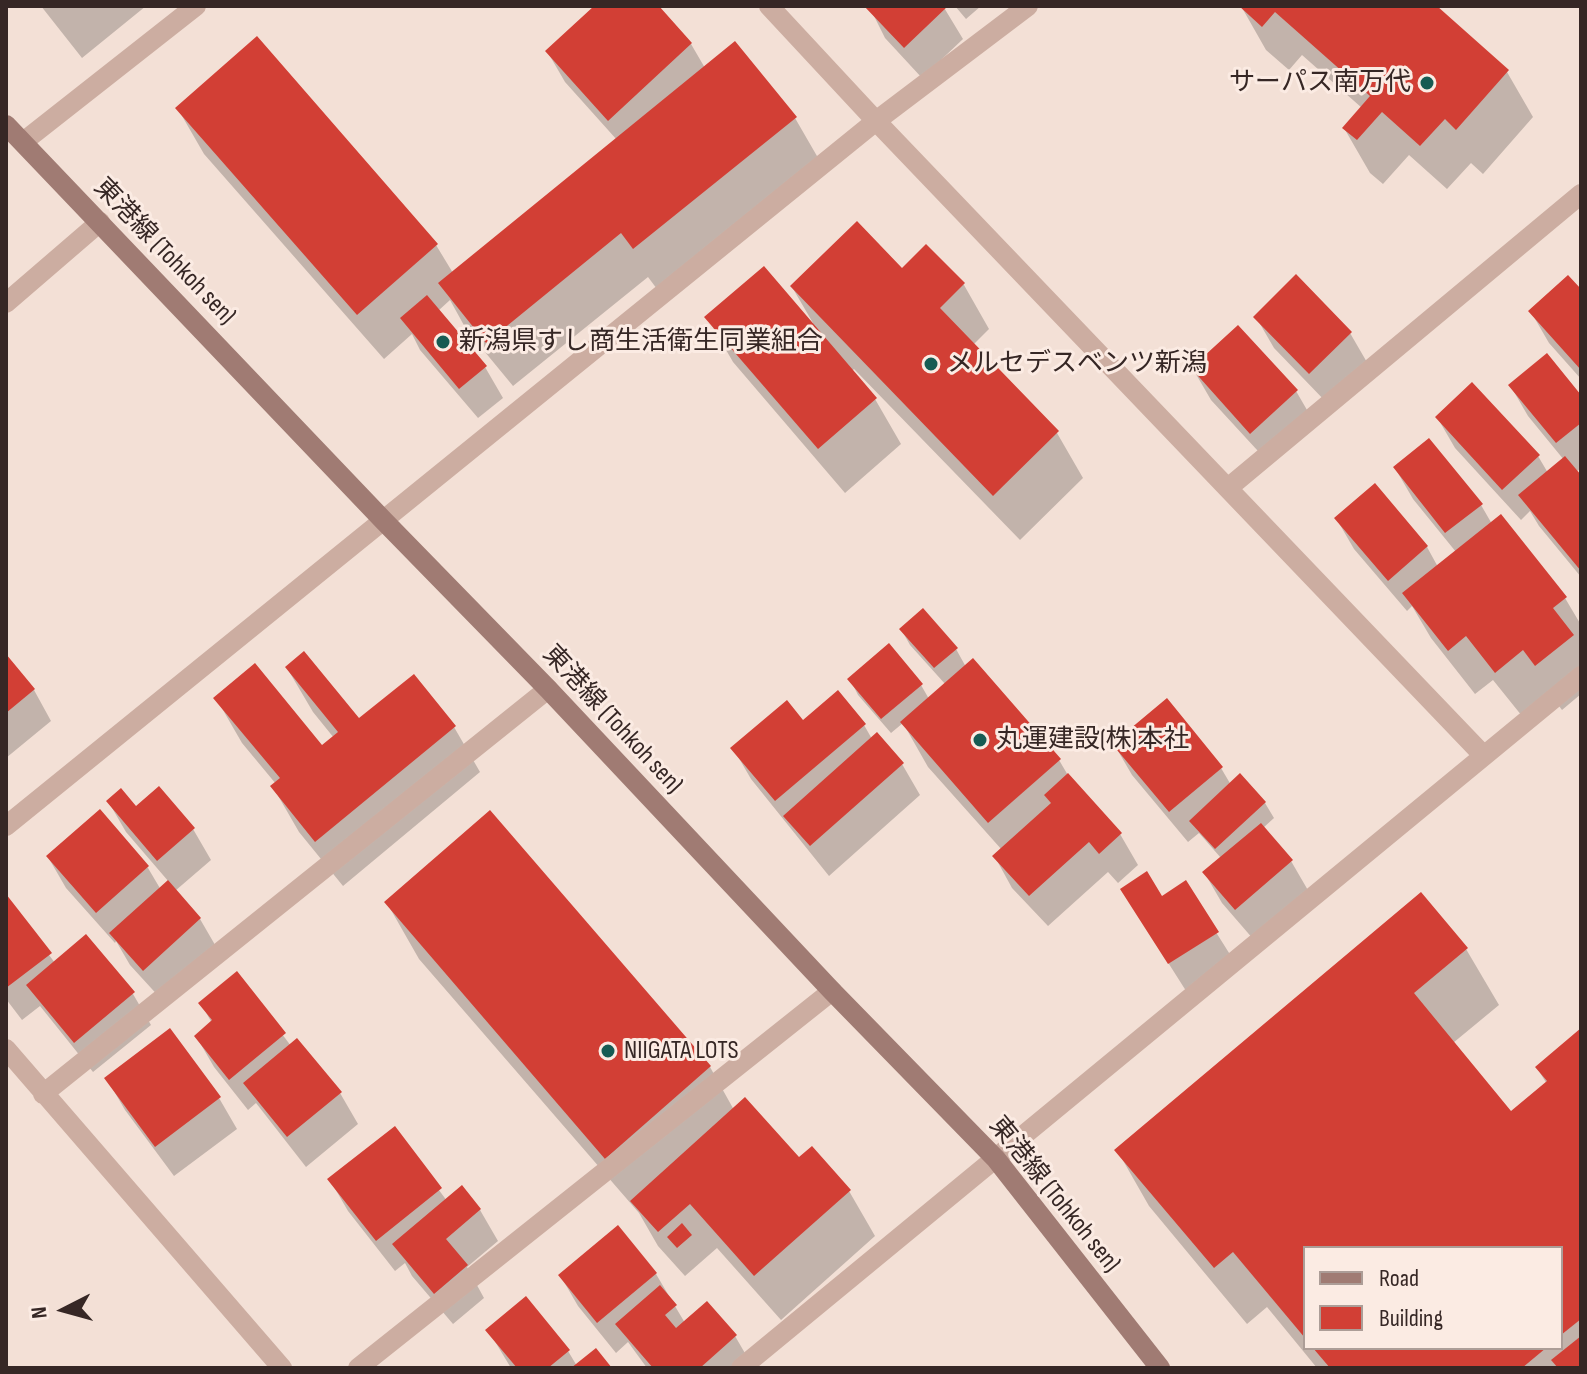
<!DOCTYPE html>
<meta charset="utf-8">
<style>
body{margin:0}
#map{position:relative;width:1587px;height:1374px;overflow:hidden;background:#f3e0d6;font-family:"Sofia Sans Condensed",sans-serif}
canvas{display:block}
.frame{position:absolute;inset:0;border:8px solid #362725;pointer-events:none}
.legend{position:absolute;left:1303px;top:1246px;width:260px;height:104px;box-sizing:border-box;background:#fbebe3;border:2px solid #ac9d97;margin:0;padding:10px 14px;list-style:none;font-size:24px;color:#362725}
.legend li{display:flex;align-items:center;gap:16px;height:40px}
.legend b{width:40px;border:2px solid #ac9d97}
.north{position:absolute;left:24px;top:1270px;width:80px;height:80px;-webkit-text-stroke:6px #fbebe3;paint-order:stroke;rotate:264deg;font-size:22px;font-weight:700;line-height:32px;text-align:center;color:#362725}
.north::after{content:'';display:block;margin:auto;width:28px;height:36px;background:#362725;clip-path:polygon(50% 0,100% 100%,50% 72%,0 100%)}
</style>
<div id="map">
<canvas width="1587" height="1374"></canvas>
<div class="frame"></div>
<ul class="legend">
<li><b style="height:10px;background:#a07b73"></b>Road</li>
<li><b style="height:22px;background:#d23f35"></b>Building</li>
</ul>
<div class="north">N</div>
</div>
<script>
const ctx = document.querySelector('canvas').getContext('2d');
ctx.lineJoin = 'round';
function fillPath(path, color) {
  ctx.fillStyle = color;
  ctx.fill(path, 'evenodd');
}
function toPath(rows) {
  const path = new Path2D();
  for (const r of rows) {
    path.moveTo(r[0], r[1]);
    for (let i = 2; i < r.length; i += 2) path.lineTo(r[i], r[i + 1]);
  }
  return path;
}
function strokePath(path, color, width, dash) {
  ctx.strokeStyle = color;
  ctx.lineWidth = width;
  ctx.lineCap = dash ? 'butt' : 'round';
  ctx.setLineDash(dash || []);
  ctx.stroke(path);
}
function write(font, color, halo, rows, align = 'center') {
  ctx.font = font + ' "Sofia Sans Condensed","Noto Sans JP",sans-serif';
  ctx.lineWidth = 6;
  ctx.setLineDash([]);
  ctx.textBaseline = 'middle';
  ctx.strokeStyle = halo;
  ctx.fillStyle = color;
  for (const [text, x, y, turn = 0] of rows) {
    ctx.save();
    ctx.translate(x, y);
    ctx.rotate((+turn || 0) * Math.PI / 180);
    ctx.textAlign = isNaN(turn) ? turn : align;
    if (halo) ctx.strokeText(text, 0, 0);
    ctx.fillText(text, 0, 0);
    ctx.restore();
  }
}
const shadow = toPath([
 [41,6,146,6,82,58],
 [597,6,656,6,691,44,705,68,795,118,821,163,660,293,648,277,513,386,466,329,450,300,438,311,485,367,503,398,478,418,420,350,412,334,384,359,204,154,178,109,436,245,453,273,617,140,565,82,547,51],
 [869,6,943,6,963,39,922,78,885,38],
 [955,6,981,6,966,19],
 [1241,6,1434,6,1507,72,1533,117,1483,174,1471,163,1447,189,1409,155,1383,184,1370,173,1344,128,1362,108,1302,55,1289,70,1266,50],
 [926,247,964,285,989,329,973,345,1057,433,1083,478,1020,540,854,369,852,371,875,399,901,444,845,493,733,362,707,317,811,324,813,323,792,287,902,271],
 [1581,292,1581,379,1549,343,1531,312],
 [1256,317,1350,333,1368,364,1328,404,1274,348],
 [1193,369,1296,391,1314,422,1269,463,1211,400],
 [1510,385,1581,398,1581,468,1576,472,1581,478,1581,577,1539,526,1530,511,1521,520,1455,448,1437,417,1538,456,1548,473,1564,460,1528,416],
 [1395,468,1481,505,1492,524,1565,598,1581,625,1581,694,1562,710,1550,694,1522,716,1493,680,1475,694,1431,638,1412,606,1407,611,1354,549,1336,518,1375,486,1427,547,1438,567,1456,552,1413,499],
 [901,629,956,649,966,667,1059,760,1069,777,1120,834,1138,865,1118,883,1108,872,1048,926,1012,888,995,857,1002,850,928,767,903,723,891,733,858,695,850,679,921,685,929,699,946,685,910,645],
 [6,657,34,690,51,721,6,758],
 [287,668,358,721,413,677,454,727,480,772,343,886,299,832,273,787,276,784,242,743,216,698,322,748,334,738,313,712],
 [803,723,864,725,872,739,902,764,920,795,829,876,751,779,733,748],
 [1114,744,1221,768,1231,785,1265,803,1274,818,1263,828,1291,861,1309,892,1254,940,1222,903,1204,872,1221,858,1199,833,1188,842,1132,775],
 [108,801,193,829,211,860,175,891,200,919,218,950,162,1000,130,965,116,941,115,943,66,888,48,857,99,812,148,868,161,890,169,882,126,832],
 [1185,883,1236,964,1188,994,1141,920,1161,898],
 [6,897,55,963,133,994,151,1025,93,1072,40,1006,22,1020,6,999],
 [387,903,710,1067,734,1110,799,1160,849,1191,875,1236,781,1320,717,1248,685,1276,658,1246,639,1213,419,959],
 [1466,949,1499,1005,1453,1043,1511,1113,1547,1084,1537,1068,1581,1031,1581,1368,1317,1368,1267,1307,1247,1324,1149,1206,1117,1150],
 [1305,1248,1561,1248,1561,1348,1305,1348],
 [237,974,291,1046,340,1093,358,1124,306,1167,256,1103,248,1110,214,1067,196,1036,212,1023,201,1004],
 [107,1079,219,1098,237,1129,174,1176,125,1110],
 [394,1129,447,1201,462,1188,480,1210,498,1241,467,1267,484,1298,453,1324,412,1276,405,1263,395,1271,348,1211,330,1180],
 [656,1274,685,1323,735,1336,753,1367,647,1368,628,1342,616,1353,578,1306,560,1275],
 [488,1330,568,1351,577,1366,609,1368,511,1368]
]);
const building = toPath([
 [594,6,659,6,692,43,608,121,545,51],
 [864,6,948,6,904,48],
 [1239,6,1437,6,1509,70,1456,130,1445,119,1420,146,1382,112,1357,140,1342,128,1370,96,1275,12,1262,27],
 [257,36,438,244,357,315,175,108],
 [735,41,797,117,633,249,621,233,486,343,438,283],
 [857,221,902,268,926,244,965,283,940,308,1059,431,993,496,790,286],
 [764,266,877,398,818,449,704,317],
 [1296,274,1352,332,1309,374,1253,317],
 [1568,275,1581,289,1581,370,1528,311],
 [427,295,487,366,459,389,400,318],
 [1238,325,1298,390,1250,434,1191,368],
 [1547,353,1581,395,1581,423,1556,443,1508,385],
 [1472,382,1540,455,1502,490,1435,417],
 [1429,438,1483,504,1445,533,1393,467],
 [1565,456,1581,475,1581,571,1518,495],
 [1375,483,1428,546,1388,581,1334,518],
 [1501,514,1567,597,1553,608,1574,635,1535,666,1523,650,1495,673,1466,636,1448,651,1402,593],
 [923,608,958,648,934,668,899,629],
 [889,643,923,684,881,719,847,679],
 [304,651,359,718,414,674,456,726,315,842,270,786,280,778,213,698,255,663,322,745,338,732,285,667],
 [6,654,35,689,6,713],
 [973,658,1061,759,988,823,900,722],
 [838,690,866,724,775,801,730,748,787,700,803,720],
 [1167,698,1223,767,1169,812,1112,744],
 [877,732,904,763,810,846,783,816],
 [1068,773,1122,833,1099,854,1089,842,1029,896,992,856,1051,803,1044,795],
 [1240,773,1266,802,1215,849,1189,821],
 [159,786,195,828,157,861,106,801,121,788,136,806],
 [100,809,149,866,96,913,46,856],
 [490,810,711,1066,605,1159,384,902],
 [1261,823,1293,860,1235,910,1202,872],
 [1147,871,1162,896,1186,880,1219,932,1168,964,1120,889],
 [168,880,201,918,143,971,109,933],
 [1421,892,1468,948,1414,993,1511,1111,1547,1081,1535,1067,1581,1028,1581,1319,1561,1335,1561,1248,1305,1248,1305,1338,1233,1252,1214,1268,1114,1150],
 [6,894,52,953,6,988],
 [86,934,135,992,74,1043,26,985],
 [237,971,286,1033,229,1080,194,1036,212,1020,198,1003],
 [170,1028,221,1097,155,1147,104,1078],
 [297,1038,342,1092,287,1137,243,1083],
 [745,1097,799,1157,812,1146,851,1190,754,1276,690,1204,658,1232,630,1201],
 [395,1126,442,1188,376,1241,327,1179],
 [462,1185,481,1209,446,1239,468,1265,434,1294,392,1244],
 [682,1223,692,1235,677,1248,667,1237],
 [618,1225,657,1273,597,1323,558,1275],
 [660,1285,677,1305,665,1315,676,1328,707,1301,737,1335,700,1368,653,1368,615,1324],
 [526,1296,570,1350,548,1368,517,1368,485,1330],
 [1581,1336,1581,1368,1558,1368,1551,1360],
 [596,1348,612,1368,571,1368],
 [1313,1348,1546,1348,1522,1368,1330,1368]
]);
const street = toPath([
 [769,6,876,121,1484,756],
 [23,142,196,6],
 [6,303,100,222],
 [1228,488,1581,194],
 [6,826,876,121,1028,6],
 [6,1049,282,1368],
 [43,1094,548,689],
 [358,1368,832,991],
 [741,1368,1581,676]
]);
const secondary = toPath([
 [6,125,384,521,548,689,832,991,996,1159,1160,1368]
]);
const markers = [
 [1427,83,8,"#175b53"],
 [443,342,8,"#175b53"],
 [931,364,8,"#175b53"],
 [980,740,8,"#175b53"],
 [608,1051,8,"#175b53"]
];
const poiNames = [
 ["サーパス南万代",1411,83,"right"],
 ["新潟県すし商生活衛生同業組合",459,342],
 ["メルセデスベンツ新潟",947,364],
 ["丸運建設(株)本社",996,740],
 ["NIIGATA LOTS",624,1051]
];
const streetNames = [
 ["東港線 (Tohkoh sen)",164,252,46],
 ["東港線 (Tohkoh sen)",612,720,47],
 ["東港線 (Tohkoh sen)",1054,1195,51]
];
fillPath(shadow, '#0003');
fillPath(building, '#d23f35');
strokePath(street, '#ccada1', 20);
strokePath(secondary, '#a07b73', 20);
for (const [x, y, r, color] of markers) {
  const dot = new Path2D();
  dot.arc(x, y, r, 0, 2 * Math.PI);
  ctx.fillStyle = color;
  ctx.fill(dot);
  strokePath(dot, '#fbebe3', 3);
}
write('26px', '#362725', '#fbebe3', poiNames, 'left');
write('26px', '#362725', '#fbebe3', streetNames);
</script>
